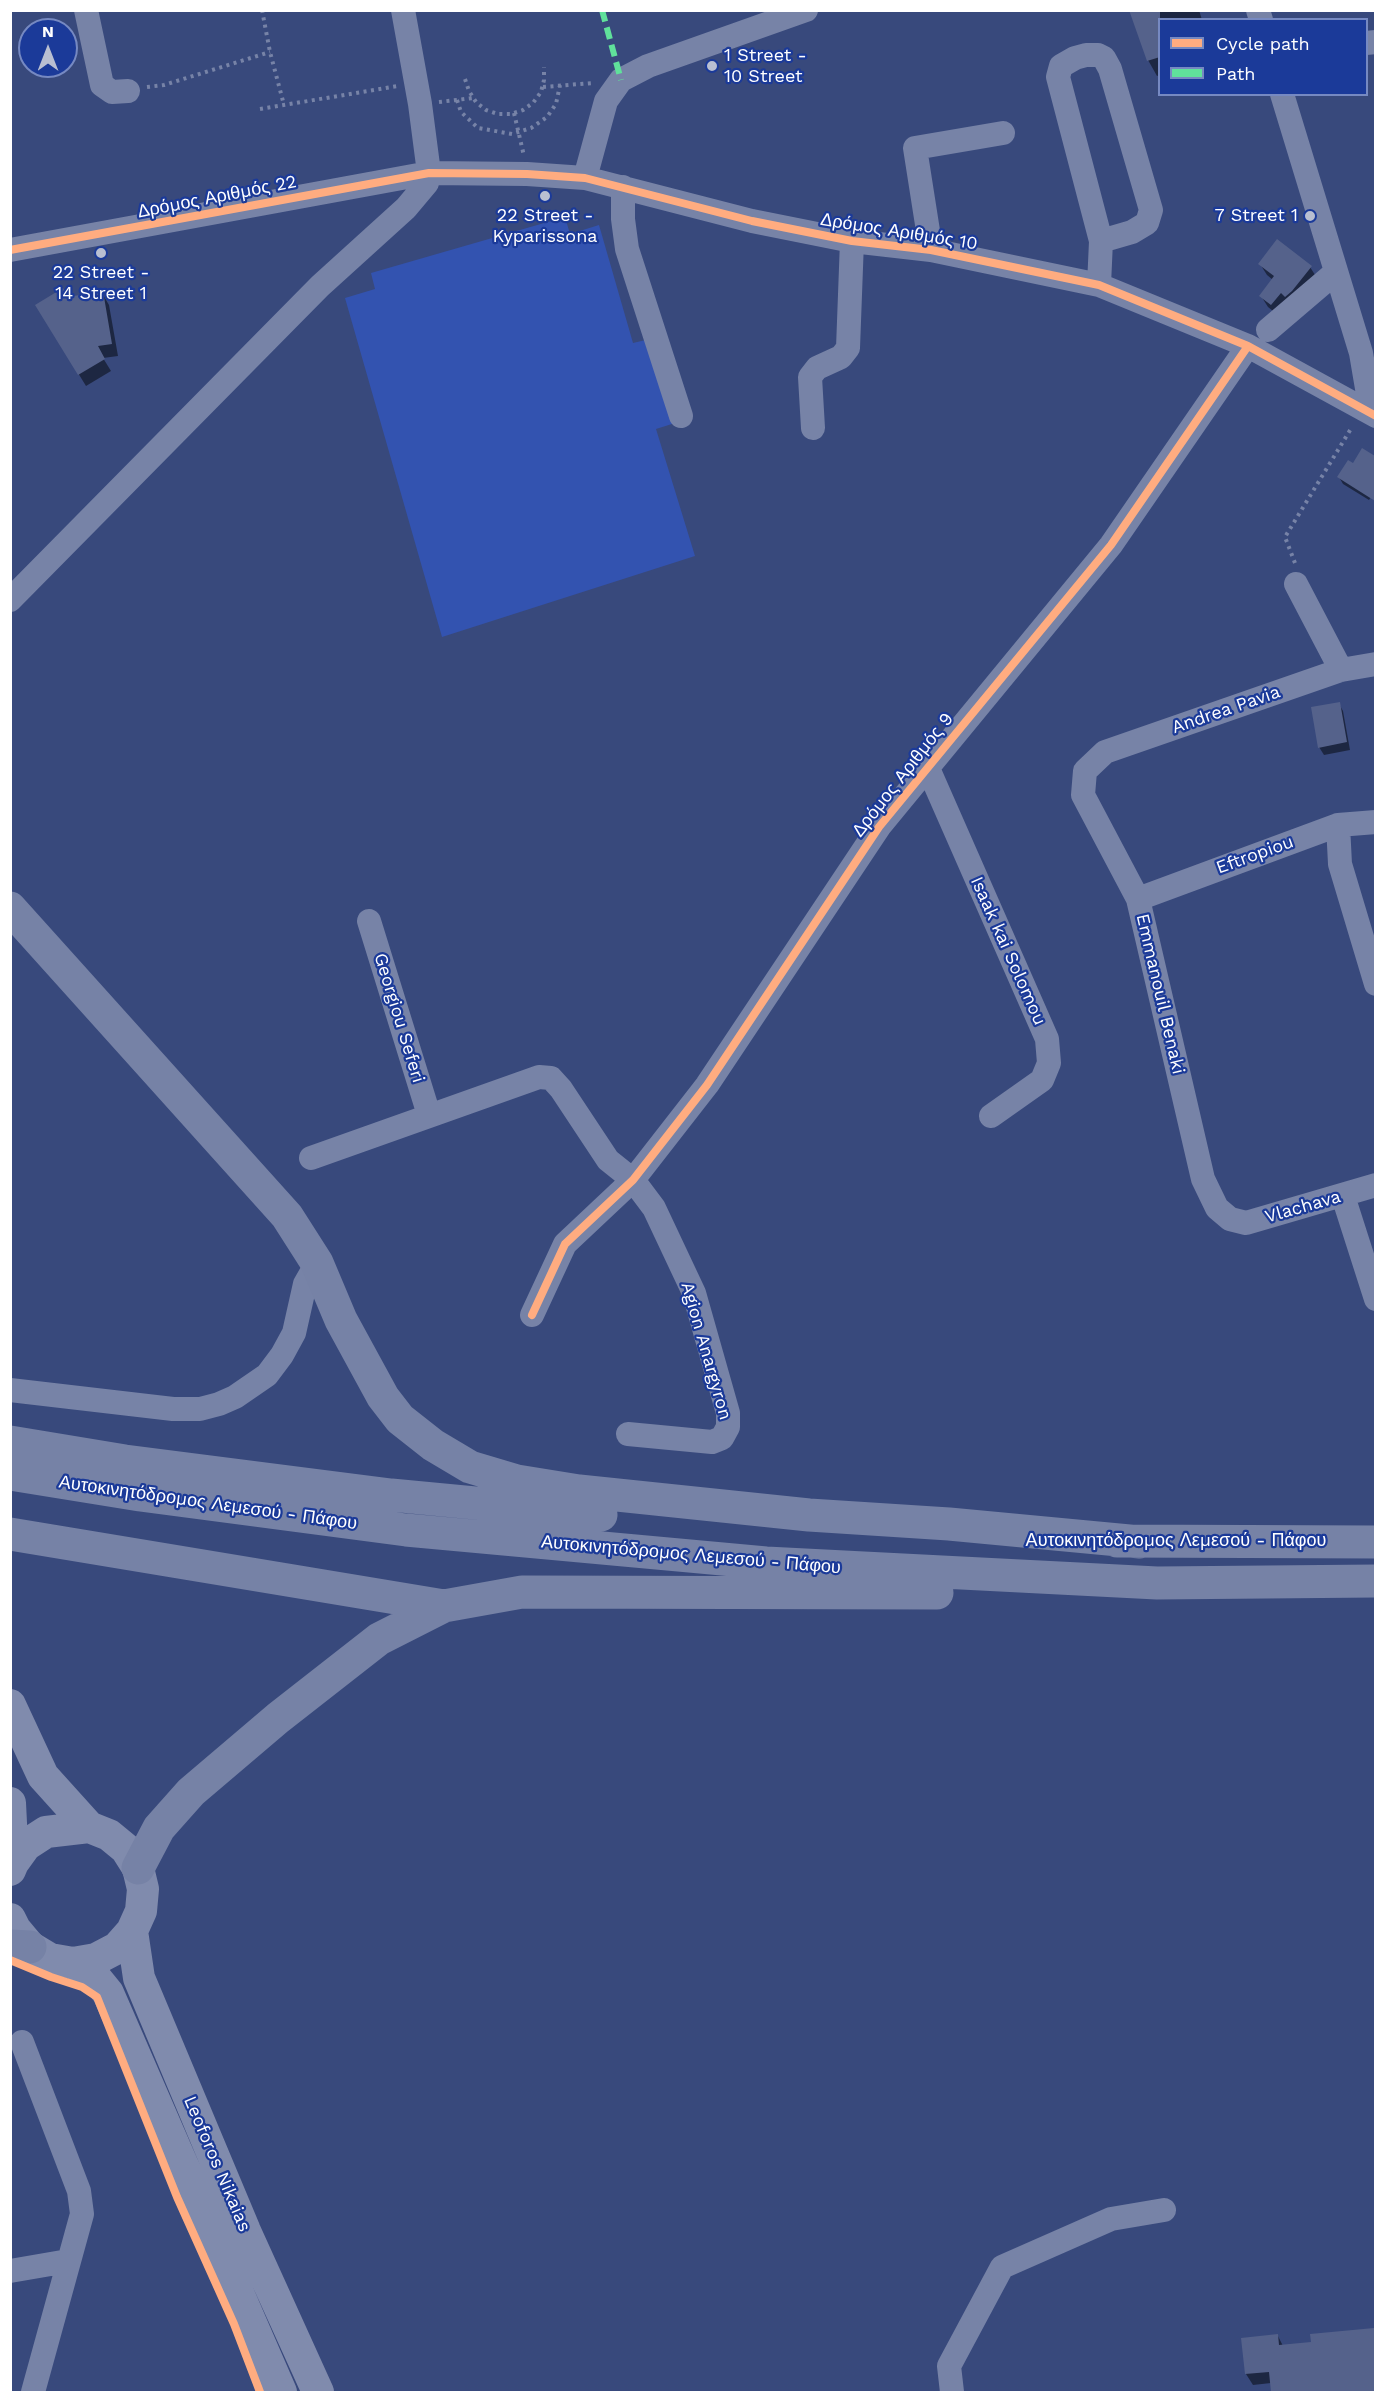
<!DOCTYPE html>
<meta charset="utf-8">
<style>
body{margin:0}
#map{position:relative;width:1386px;height:2403px;overflow:hidden;background:#38497c;font-family:"Work Sans",sans-serif}
canvas{display:block}
.frame{position:absolute;inset:0;border:12px solid #fff;pointer-events:none}
.legend{position:absolute;left:1158px;top:18px;width:210px;height:78px;box-sizing:border-box;background:#1b3a99;border:2px solid #7689c2;margin:0;padding:8px 10px;list-style:none;font-size:18px;color:#fff}
.legend li{display:flex;align-items:center;gap:12px;height:30px}
.legend b{width:30px;border:2px solid #7689c2}
.north{position:absolute;left:18px;top:18px;width:60px;height:60px;box-sizing:border-box;background:#1b3a99;border:2px solid #7689c2;border-radius:50%;rotate:0deg;font-size:16px;font-weight:700;line-height:24px;text-align:center;color:#fff}
.north::after{content:'';display:block;margin:auto;width:21px;height:27px;background:#b9bfd1;clip-path:polygon(50% 0,100% 100%,50% 72%,0 100%)}
</style>
<div id="map">
<canvas width="1386" height="2403"></canvas>
<div class="frame"></div>
<ul class="legend">
<li><b style="height:8px;background:#ffac80"></b>Cycle path</li>
<li><b style="height:8px;background:#60e19b"></b>Path</li>
</ul>
<div class="north">N</div>
</div>
<script>
const ctx = document.querySelector('canvas').getContext('2d');
ctx.lineJoin = 'round';
function fillPath(path, color) {
  ctx.fillStyle = color;
  ctx.fill(path, 'evenodd');
}
function toPath(rows) {
  const path = new Path2D();
  for (const r of rows) {
    path.moveTo(r[0], r[1]);
    for (let i = 2; i < r.length; i += 2) path.lineTo(r[i], r[i + 1]);
  }
  return path;
}
function strokePath(path, color, width, dash) {
  ctx.strokeStyle = color;
  ctx.lineWidth = width;
  ctx.lineCap = dash ? 'butt' : 'round';
  ctx.setLineDash(dash || []);
  ctx.stroke(path);
}
function write(font, color, halo, rows, align = 'center') {
  ctx.font = font + ' "Work Sans",sans-serif';
  ctx.lineWidth = 4.5;
  ctx.setLineDash([]);
  ctx.textBaseline = 'middle';
  ctx.strokeStyle = halo;
  ctx.fillStyle = color;
  for (const [text, x, y, turn = 0] of rows) {
    ctx.save();
    ctx.translate(x, y);
    ctx.rotate((+turn || 0) * Math.PI / 180);
    ctx.textAlign = isNaN(turn) ? turn : align;
    if (halo) ctx.strokeText(text, 0, 0);
    ctx.fillText(text, 0, 0);
    ctx.restore();
  }
}
const green = toPath([
 [565,217,570,234,599,225,633,343,650,339,675,423,656,429,695,556,442,637,345,298,375,289,371,273]
]);
const shadow = toPath([
 [1135,10,1199,10,1202,20,1160,20,1160,75,1157,76,1148,60],
 [1260,264,1310,267,1317,278,1278,315,1268,307,1261,296,1273,280,1267,275],
 [102,293,109,305,118,356,103,358,111,371,86,386,37,306],
 [1363,450,1376,458,1376,490,1369,500,1343,484,1339,477,1353,465],
 [1339,704,1343,711,1350,750,1324,755,1319,747],
 [1376,2330,1376,2392,1272,2392,1271,2383,1253,2385,1246,2374,1243,2339,1278,2336,1283,2346,1312,2343,1311,2335]
]);
const building = toPath([
 [1129,10,1160,10,1160,57,1147,61],
 [1277,239,1312,266,1292,291,1285,297,1281,293,1271,305,1259,296,1274,276,1258,264],
 [63,288,68,297,103,291,112,344,98,346,105,359,78,375,35,305],
 [1362,448,1375,456,1375,501,1337,477,1348,460,1353,463],
 [1340,702,1347,742,1318,748,1311,707],
 [1374,2328,1376,2392,1271,2392,1269,2372,1245,2374,1241,2338,1278,2334,1279,2345,1311,2342,1310,2334]
]);
const path = toPath([
 [262,10,270,52,284,105],
 [465,79,469,91,476,102,486,110,498,114,511,114,523,110,533,103,541,92,544,80,544,67],
 [147,87,164,85,270,52],
 [543,87,593,83],
 [457,100,461,112,478,128,512,134,531,128,547,117,556,104,560,85],
 [439,102,473,98],
 [260,109,398,86],
 [514,113,524,156],
 [1295,563,1285,537,1352,427]
]);
const minor = toPath([
 [86,10,102,85,112,92,128,91],
 [1258,10,1261,20],
 [1366,43,1376,42],
 [1282,94,1361,353,1371,412],
 [585,178,606,101,621,80,648,66,806,10],
 [623,187,623,219,627,249,681,416],
 [10,250,429,173,527,174,585,178,752,221,852,241,931,250,1099,285,1248,346,1376,416],
 [931,250,915,148,1003,133],
 [1099,285,1101,241,1058,77,1061,66,1075,58,1086,55,1098,55,1104,58,1110,69,1151,210,1147,223,1132,232,1101,241],
 [1268,330,1336,272],
 [813,428,810,377,817,368,841,357,848,348,852,241],
 [1296,584,1341,670],
 [10,600,320,286,406,208,427,183,429,173,420,104,403,10],
 [1376,664,1341,670,1105,752,1085,771,1083,795,1138,899,1203,1179,1217,1208,1230,1219,1246,1223,1376,1185],
 [927,766,1047,1039,1049,1063,1042,1080,991,1116],
 [1338,825,1340,864,1376,984],
 [1138,899,1338,825,1376,822],
 [369,921,429,1115],
 [311,1158,539,1077,551,1078,561,1089,608,1160,633,1180,654,1208,694,1293,728,1413,728,1427,722,1438,712,1442,628,1434],
 [1343,1196,1376,1299],
 [532,1315,565,1244,633,1180,707,1085,879,827,1111,545,1248,346],
 [10,1390,173,1409,200,1409,219,1404,235,1397,267,1375,282,1355,294,1333,305,1284,317,1263],
 [22,2042,79,2191,82,2214,33,2392],
 [10,2271,68,2261],
 [952,2392,949,2366,1002,2267,1111,2219,1164,2210]
]);
const major = toPath([
 [10,1705,43,1776,89,1827],
 [10,1803,13,1863],
 [10,1870,13,1863,26,1845,46,1832,89,1827,109,1835,126,1849,138,1868,143,1889,141,1911,132,1931,117,1948,96,1959,73,1963,50,1959,30,1947,15,1929,10,1919],
 [132,1931,139,1978,245,2231,318,2392],
 [73,1963,95,1977,108,1993,281,2392]
]);
const highway = toPath([
 [10,908,287,1216,317,1263,341,1320,383,1397,400,1419,433,1445,470,1467,517,1481,579,1491,809,1515,949,1524,1140,1542],
 [10,1442,125,1461,391,1495,601,1515],
 [10,1474,140,1495,406,1530,766,1563,1157,1583,1376,1581],
 [10,1534,444,1606],
 [1117,1541,1376,1542],
 [138,1868,159,1828,191,1792,278,1718,379,1639,444,1606,522,1592,937,1593],
 [10,1946,30,1947]
]);
const quiet = toPath([
 [602,10,621,80]
]);
const cycleway = toPath([
 [10,250,429,173,527,174,585,178,752,221,852,241,931,250,1099,285,1248,346,1376,416],
 [532,1315,565,1244,633,1180,707,1085,879,827,1111,545,1248,346],
 [10,1960,51,1977,82,1987,97,1997,177,2197,234,2324,260,2392]
]);
const markers = [
 [712,66,6,"#b9bfd1"],
 [545,196,6,"#b9bfd1"],
 [1310,216,6,"#b9bfd1"],
 [101,253,6,"#b9bfd1"]
];
const poiNames = [
 ["1 Street -",724,56,"left"],
 ["10 Street",724,77,"left"],
 ["22 Street -",545,216],
 ["Kyparissona",545,237],
 ["7 Street 1",1298,216,"right"],
 ["22 Street -",101,273],
 ["14 Street 1",101,294]
];
const streetNames = [
 ["Δρόμος Αριθμός 22",217,197,-11],
 ["Δρόμος Αριθμός 10",899,232,9],
 ["Andrea Pavia",1226,710,-19],
 ["Δρόμος Αριθμός 9",903,775,-52],
 ["Eftropiou",1255,855,-20],
 ["Isaak kai Solomou",1008,951,66],
 ["Emmanouil Benaki",1160,994,77],
 ["Georgiou Seferi",399,1018,73],
 ["Vlachava",1303,1207,-16],
 ["Agion Anargyron",706,1351,74],
 ["Αυτοκινητόδρομος Λεμεσού - Πάφου",208,1503,8],
 ["Αυτοκινητόδρομος Λεμεσού - Πάφου",1176,1541],
 ["Αυτοκινητόδρομος Λεμεσού - Πάφου",691,1555,5],
 ["Leoforos Nikaias",217,2164,67]
];
fillPath(green, '#3353b0');
fillPath(shadow, '#0007');
fillPath(building, '#55628b');
strokePath(path, '#7783a7', 4, [3, 4.5]);
strokePath(minor, '#7783a7', 24);
strokePath(major, '#808bad', 32);
strokePath(highway, '#7682a6', 33);
strokePath(quiet, '#60e19b', 6, [12, 6]);
strokePath(cycleway, '#ffac80', 8);
for (const [x, y, r, color] of markers) {
  const dot = new Path2D();
  dot.arc(x, y, r, 0, 2 * Math.PI);
  ctx.fillStyle = color;
  ctx.fill(dot);
  strokePath(dot, '#1b3a99', 2);
}
write('18px', '#fff', '#1b3a99', poiNames);
write('18px', '#fff', '#1b3a99', streetNames);
</script>
